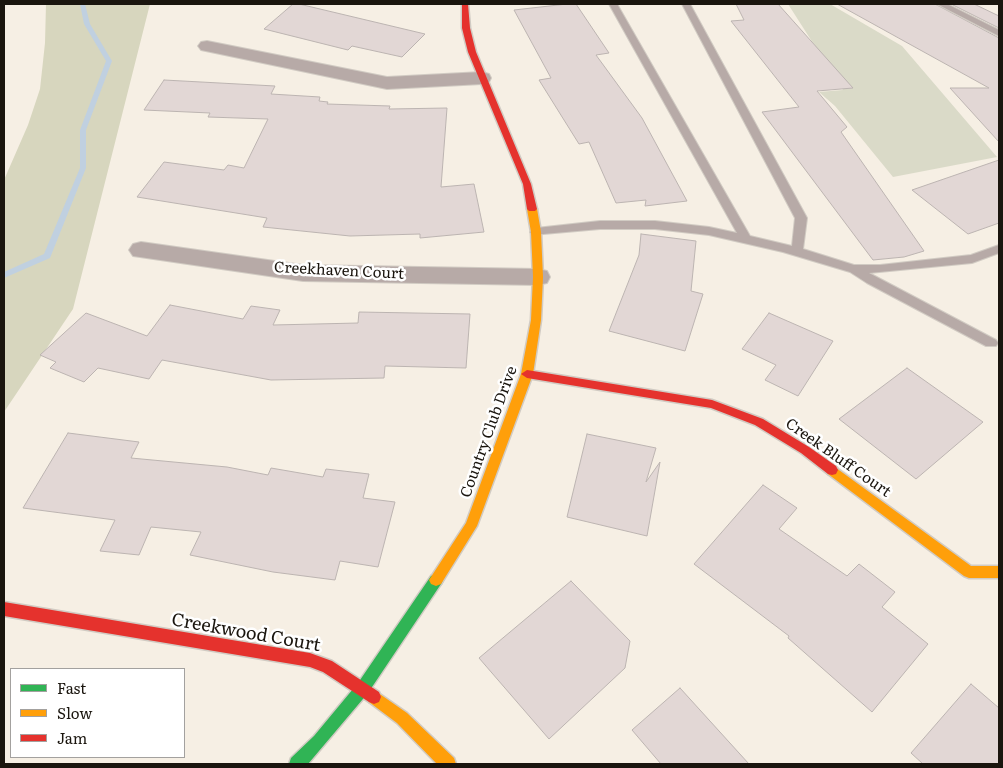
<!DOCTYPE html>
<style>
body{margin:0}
#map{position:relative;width:1003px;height:768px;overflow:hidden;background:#f6efe4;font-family:Literata,serif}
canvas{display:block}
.frame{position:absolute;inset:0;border:5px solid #1a150e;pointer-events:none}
.legend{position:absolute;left:10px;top:668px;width:175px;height:90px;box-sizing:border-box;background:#fff;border:1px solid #a3a19f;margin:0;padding:6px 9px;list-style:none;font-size:15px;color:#1a150e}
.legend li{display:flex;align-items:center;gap:10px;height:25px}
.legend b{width:25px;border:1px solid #a3a19f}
</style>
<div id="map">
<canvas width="1003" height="768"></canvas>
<div class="frame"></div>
<ul class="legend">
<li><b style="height:6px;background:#30b455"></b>Fast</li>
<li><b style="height:6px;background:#ff9f0a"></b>Slow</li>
<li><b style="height:6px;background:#e5322d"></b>Jam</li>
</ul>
</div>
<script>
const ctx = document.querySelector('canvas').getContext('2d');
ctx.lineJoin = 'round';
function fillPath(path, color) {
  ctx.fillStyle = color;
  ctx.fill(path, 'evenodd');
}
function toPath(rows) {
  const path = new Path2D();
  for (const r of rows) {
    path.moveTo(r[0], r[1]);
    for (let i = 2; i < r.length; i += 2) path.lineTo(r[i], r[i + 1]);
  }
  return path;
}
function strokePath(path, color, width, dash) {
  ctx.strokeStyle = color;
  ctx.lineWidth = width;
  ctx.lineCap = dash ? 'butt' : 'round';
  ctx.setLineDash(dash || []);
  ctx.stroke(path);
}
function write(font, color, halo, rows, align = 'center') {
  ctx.font = font + ' Literata,serif';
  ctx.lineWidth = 5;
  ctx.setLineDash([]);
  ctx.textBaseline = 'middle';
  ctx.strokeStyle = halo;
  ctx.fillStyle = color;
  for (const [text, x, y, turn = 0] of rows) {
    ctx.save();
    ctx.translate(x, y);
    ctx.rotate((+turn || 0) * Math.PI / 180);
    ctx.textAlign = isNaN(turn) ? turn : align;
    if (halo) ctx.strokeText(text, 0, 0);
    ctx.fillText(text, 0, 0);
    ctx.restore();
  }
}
const green = toPath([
 [788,4,830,4,902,46,997,157,893,177,835,106,819,92,843,90]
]);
const forest = toPath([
 [46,4,150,4,73,309,4,412,4,180,28,125,40,89,45,43]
]);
const stream = toPath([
 [80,4,85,4,90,24,112,61,86,130,86,168,50,258,4,278,4,272,44,254,80,168,80,130,106,61,84,24,80,4]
]);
const building = toPath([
 [293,4,299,4,425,34,402,57,352,46,348,50,264,29,293,4],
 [567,4,576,4,609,53,596,55,642,118,687,201,645,206,646,200,616,203,589,142,579,144,539,80,551,78,514,10,567,4],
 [736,4,778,4,853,88,817,91,847,127,841,132,924,251,904,257,873,260,762,112,799,107,731,21,744,20,736,4],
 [837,4,935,4,999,38,999,142,950,88,989,88,837,4],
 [951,4,974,4,999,16,999,28,951,4],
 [164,80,275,86,271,94,320,97,319,101,328,102,327,104,390,106,389,109,447,108,441,187,474,184,484,232,420,238,420,234,350,236,263,227,267,218,137,197,164,162,224,170,228,165,244,168,268,119,208,117,210,113,144,110,164,80],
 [999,160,999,223,968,234,912,190,999,160],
 [641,234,696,241,691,291,703,294,685,351,609,331,639,255,641,234],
 [170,305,243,319,251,306,280,310,273,325,358,323,359,312,470,314,466,368,385,366,384,378,271,380,162,360,149,379,98,368,84,382,50,368,56,362,40,355,86,313,147,336,170,305],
 [769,313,833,341,798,396,765,380,776,365,742,349,769,313],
 [907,368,983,422,916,479,839,419,907,368],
 [68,433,139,442,131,458,227,467,268,475,271,468,323,477,326,469,369,474,363,498,395,502,378,567,340,561,335,580,273,572,190,555,201,532,151,527,139,555,100,551,115,520,23,508,68,433],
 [587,434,656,448,646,482,660,462,647,536,567,517,587,434],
 [763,485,797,508,779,529,847,576,859,564,895,592,882,607,928,644,872,712,788,638,789,636,694,564,763,485],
 [571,581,630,641,625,668,549,739,479,658,571,581],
 [971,684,999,708,999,764,923,764,911,753,971,684],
 [680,688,749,764,661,764,632,730,680,688]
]);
const lane = toPath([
 [609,4,617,4,750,236,792,246,795,218,682,4,690,4,807,218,803,249,854,265,880,265,971,255,999,245,999,253,972,263,869,273,996,340,998,343,996,346,986,346,867,283,850,272,783,252,709,235,655,229,600,229,532,235,530,232,536,228,600,221,655,221,709,227,737,233,609,4],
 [937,4,947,4,999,30,999,36,937,4]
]);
const street = toPath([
 [207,41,387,77,482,72,489,74,491,78,489,82,482,84,387,89,201,50,198,46,201,42,207,41],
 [141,242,303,265,538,269,547,271,550,277,547,283,538,285,303,281,133,256,129,250,133,244,141,242]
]);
const fast = toPath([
 [436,574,441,576,443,580,441,584,368,693,308,764,289,764,291,758,314,736,358,683,431,576,436,574]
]);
const slow = toPath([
 [532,206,537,209,541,232,543,277,541,320,533,374,477,526,441,584,436,586,431,584,429,580,466,523,521,374,531,320,533,277,531,232,527,209,532,206],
 [832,465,971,566,999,566,999,578,969,578,964,576,828,474,826,470,828,466,832,465],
 [374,690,407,713,454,758,456,764,437,764,397,723,369,702,367,697,369,692,374,690]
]);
const jam = toPath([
 [462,4,468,4,470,28,476,52,531,184,537,209,535,211,529,211,527,209,523,184,468,52,462,28,462,4],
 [527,370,712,400,763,419,809,447,836,466,838,470,836,474,832,475,828,474,801,453,755,425,711,408,527,378,521,374,527,370],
 [4,602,310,653,332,661,379,692,381,697,379,702,374,704,369,702,323,672,310,667,4,616,4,602]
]);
const streetNames = [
 ["Creekhaven Court",339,271,3],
 ["Country Club Drive",489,432,-70],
 ["Creek Bluff Court",838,458,35]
];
const nearStreetnames = [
 ["Creekwood Court",246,633,10]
];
fillPath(green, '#dadac8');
fillPath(forest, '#d7d6be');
fillPath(stream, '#c0d0e0');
fillPath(building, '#e2d7d5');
strokePath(building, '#bcb4b1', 1);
strokePath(lane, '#d1cbc3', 2);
strokePath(street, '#d1cbc3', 2);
strokePath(fast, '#d1cbc3', 3);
strokePath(slow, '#d1cbc3', 3);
strokePath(jam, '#d1cbc3', 3);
fillPath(lane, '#b7aaa7');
fillPath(street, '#b7aaa7');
fillPath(fast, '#30b455');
fillPath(slow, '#ff9f0a');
fillPath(jam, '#e5322d');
write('15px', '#1a150e', '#fff', streetNames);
write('18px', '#1a150e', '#fff', nearStreetnames);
</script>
